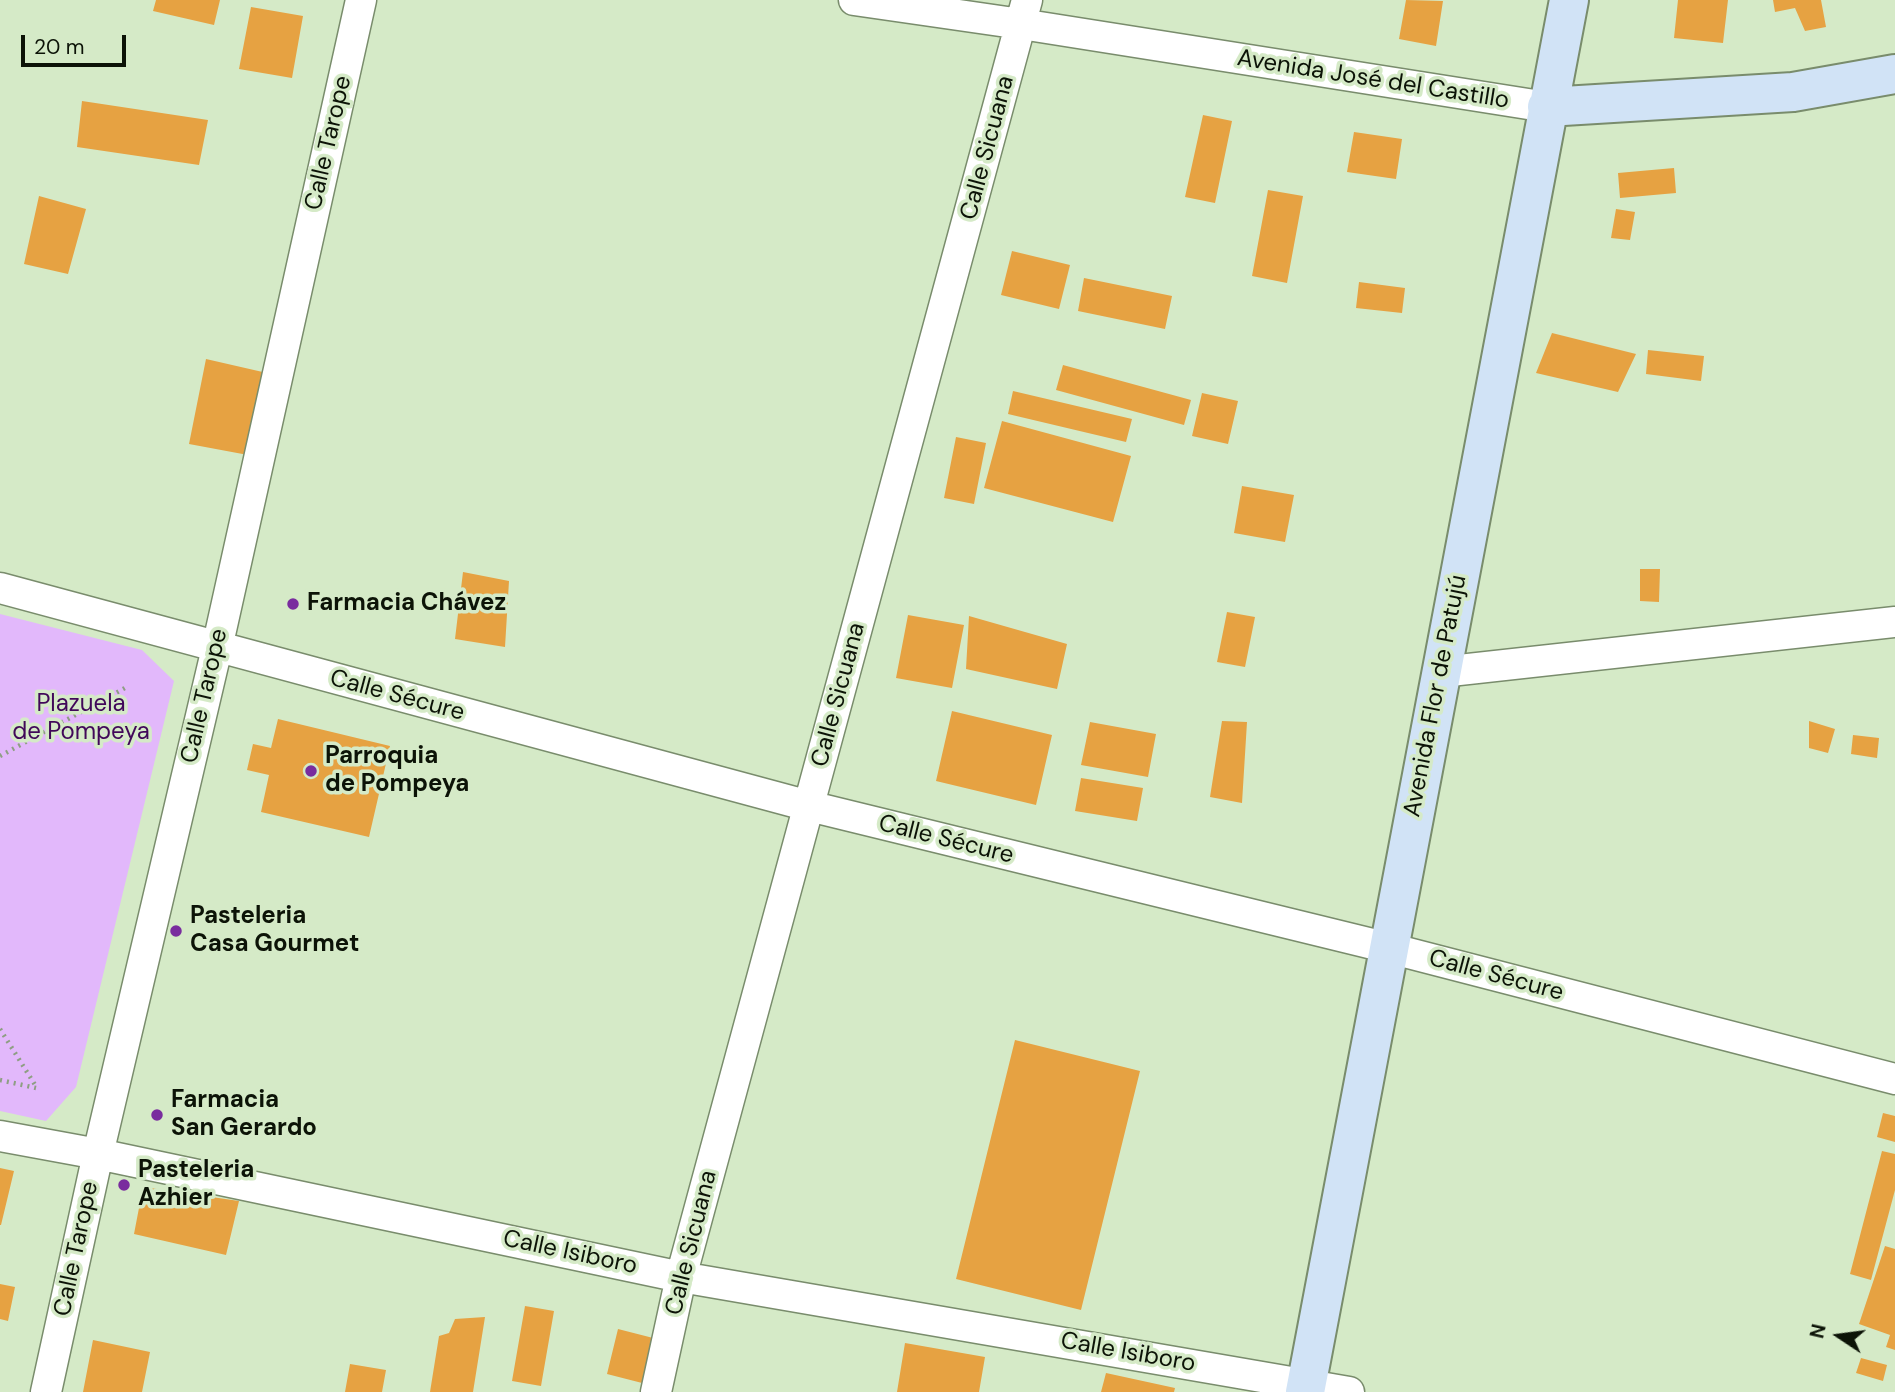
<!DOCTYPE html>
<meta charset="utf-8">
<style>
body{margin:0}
#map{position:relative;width:1895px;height:1392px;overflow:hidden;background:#d5eac7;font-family:"DM Sans",sans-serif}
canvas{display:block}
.north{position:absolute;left:1804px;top:1301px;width:70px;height:70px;-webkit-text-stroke:5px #d5eac7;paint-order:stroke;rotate:283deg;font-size:19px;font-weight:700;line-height:28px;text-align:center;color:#0c1307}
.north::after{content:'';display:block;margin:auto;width:24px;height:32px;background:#0c1307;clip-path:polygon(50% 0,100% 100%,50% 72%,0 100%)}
.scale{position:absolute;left:21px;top:35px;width:105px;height:32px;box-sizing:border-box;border:4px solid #0c1307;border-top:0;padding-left:9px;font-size:21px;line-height:24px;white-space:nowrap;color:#0c1307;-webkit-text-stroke:5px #d5eac7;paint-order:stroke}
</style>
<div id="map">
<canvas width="1895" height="1392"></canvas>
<div class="north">N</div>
<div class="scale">20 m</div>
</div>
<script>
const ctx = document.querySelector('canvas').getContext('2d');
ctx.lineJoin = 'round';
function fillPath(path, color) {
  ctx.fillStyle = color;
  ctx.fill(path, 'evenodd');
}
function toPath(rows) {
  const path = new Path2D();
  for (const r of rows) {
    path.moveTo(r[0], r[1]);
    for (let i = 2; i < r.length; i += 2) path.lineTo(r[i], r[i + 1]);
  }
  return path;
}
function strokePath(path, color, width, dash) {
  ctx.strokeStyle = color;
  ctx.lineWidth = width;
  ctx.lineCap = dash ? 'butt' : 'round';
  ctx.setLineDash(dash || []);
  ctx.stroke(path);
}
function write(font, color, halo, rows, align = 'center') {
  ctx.font = font + ' "DM Sans",sans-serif';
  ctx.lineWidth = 7;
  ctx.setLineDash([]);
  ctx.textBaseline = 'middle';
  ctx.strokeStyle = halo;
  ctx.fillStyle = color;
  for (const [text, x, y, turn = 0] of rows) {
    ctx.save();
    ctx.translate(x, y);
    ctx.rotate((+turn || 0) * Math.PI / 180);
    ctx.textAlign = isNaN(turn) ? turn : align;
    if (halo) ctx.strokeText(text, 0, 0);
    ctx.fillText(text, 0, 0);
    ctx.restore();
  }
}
const green = toPath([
 [0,614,142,650,174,681,76,1087,46,1121,0,1111]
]);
const building = toPath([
 [156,0,220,0,214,25,153,11],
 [1406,0,1443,1,1436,46,1399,39],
 [1678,0,1728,0,1723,43,1674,38],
 [1773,0,1821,0,1826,27,1805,31,1795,8,1775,12],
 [251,7,303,16,292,78,239,69],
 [82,101,208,120,199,165,77,147],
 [1203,115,1232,121,1215,203,1185,197],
 [1354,132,1402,139,1396,179,1347,172],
 [1674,168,1676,193,1620,198,1618,173],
 [1268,190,1303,196,1287,283,1252,276],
 [39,196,86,209,68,274,24,264],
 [1616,209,1635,212,1630,240,1611,238],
 [1012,251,1070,265,1059,309,1001,295],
 [1084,278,1172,296,1165,329,1078,311],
 [1359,282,1405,288,1402,313,1356,308],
 [1552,333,1636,354,1618,392,1536,373],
 [1648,350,1704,356,1701,381,1646,374],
 [206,359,267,373,248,455,189,444],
 [1063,365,1191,400,1184,425,1056,390],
 [1013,391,1132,419,1126,442,1008,414],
 [1202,393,1238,401,1228,444,1192,436],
 [1002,421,1131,456,1113,522,984,488],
 [956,437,986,443,974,504,944,498],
 [1242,486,1294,495,1285,542,1234,533],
 [1640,569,1660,569,1659,602,1640,601],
 [463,572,509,581,505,647,455,639],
 [1227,612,1255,617,1245,667,1217,662],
 [908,615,964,625,952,688,896,678],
 [969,616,1067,644,1057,689,966,669],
 [952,711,1052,735,1036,805,936,781],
 [278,719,390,746,369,837,261,812,269,775,247,770,253,744,271,748],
 [1222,721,1247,722,1242,803,1210,797],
 [1809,721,1835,729,1828,753,1809,748],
 [1090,722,1156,734,1148,777,1081,765],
 [1853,735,1879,738,1877,758,1851,754],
 [1081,778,1143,788,1137,821,1075,811],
 [1015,1040,1140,1071,1081,1310,956,1279],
 [1883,1113,1895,1116,1895,1142,1877,1137],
 [1882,1151,1895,1154,1895,1190,1871,1280,1850,1274],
 [0,1168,14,1171,1,1225,0,1225],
 [143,1187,239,1201,226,1255,134,1234],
 [1885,1246,1895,1249,1895,1350,1886,1347,1890,1335,1859,1324],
 [0,1284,15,1287,8,1321,0,1319],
 [525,1306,554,1311,541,1386,512,1381],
 [485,1317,473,1392,430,1392,439,1336,449,1333,455,1319],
 [618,1329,657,1339,646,1384,607,1374],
 [93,1340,150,1352,142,1392,83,1392],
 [905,1343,985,1357,979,1392,897,1392],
 [1861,1358,1887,1365,1883,1381,1856,1373],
 [350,1364,386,1370,382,1392,345,1392],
 [1106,1373,1175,1388,1174,1392,1101,1392]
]);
const path = toPath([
 [0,756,125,688],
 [0,1029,37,1088],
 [0,1080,36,1088]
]);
const street = toPath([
 [854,0,1021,24,1547,107],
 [0,588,809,806,1389,948,1895,1079],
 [1441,672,1895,622],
 [0,1136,98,1154,681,1277,1349,1392],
 [46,1392,98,1154,217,648,361,0],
 [656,1392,681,1277,1027,0]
]);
const secondary = toPath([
 [1547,107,1793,92,1895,74],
 [1305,1392,1569,0]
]);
const markers = [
 [293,604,7,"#792c9e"],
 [311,771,7,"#792c9e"],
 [176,931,7,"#792c9e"],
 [157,1115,7,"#792c9e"],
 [124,1185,7,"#792c9e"]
];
const streetNames = [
 ["Avenida José del Castillo",1373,80,9],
 ["Calle Tarope",329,143,-77],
 ["Calle Sicuana",988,148,-75],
 ["Calle Sicuana",839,695,-75],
 ["Calle Tarope",205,696,-77],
 ["Calle Sécure",397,696,15],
 ["Avenida Flor de Patujú",1436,696,-79],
 ["Calle Sécure",946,840,14],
 ["Calle Sécure",1496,976,15],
 ["Calle Sicuana",692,1243,-76],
 ["Calle Tarope",77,1249,-78],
 ["Calle Isiboro",570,1253,12],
 ["Calle Isiboro",1128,1353,10]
];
const poiNames = [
 ["Farmacia Chávez",307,604],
 ["Parroquia",325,757],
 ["de Pompeya",325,785],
 ["Pasteleria",190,917],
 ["Casa Gourmet",190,945],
 ["Farmacia",171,1101],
 ["San Gerardo",171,1129],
 ["Pasteleria",138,1171],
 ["Azhier",138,1199]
];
const parkNames = [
 ["Plazuela",81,705],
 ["de Pompeya",81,733]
];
fillPath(green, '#e2b8fb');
fillPath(building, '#e6a242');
strokePath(street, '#798c6c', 33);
strokePath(secondary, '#798c6c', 42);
strokePath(path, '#8e9e83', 4.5, [2, 5]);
strokePath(street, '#fff', 30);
strokePath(secondary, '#d1e3f6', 38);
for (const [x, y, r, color] of markers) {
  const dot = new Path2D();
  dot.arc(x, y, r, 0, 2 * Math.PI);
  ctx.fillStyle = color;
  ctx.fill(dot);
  strokePath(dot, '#d5eac7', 2.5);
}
write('24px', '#0c1307', '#d5eac7', streetNames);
write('bold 24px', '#0c1307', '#d5eac7', poiNames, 'left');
write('24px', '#410859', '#d5eac7', parkNames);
</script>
